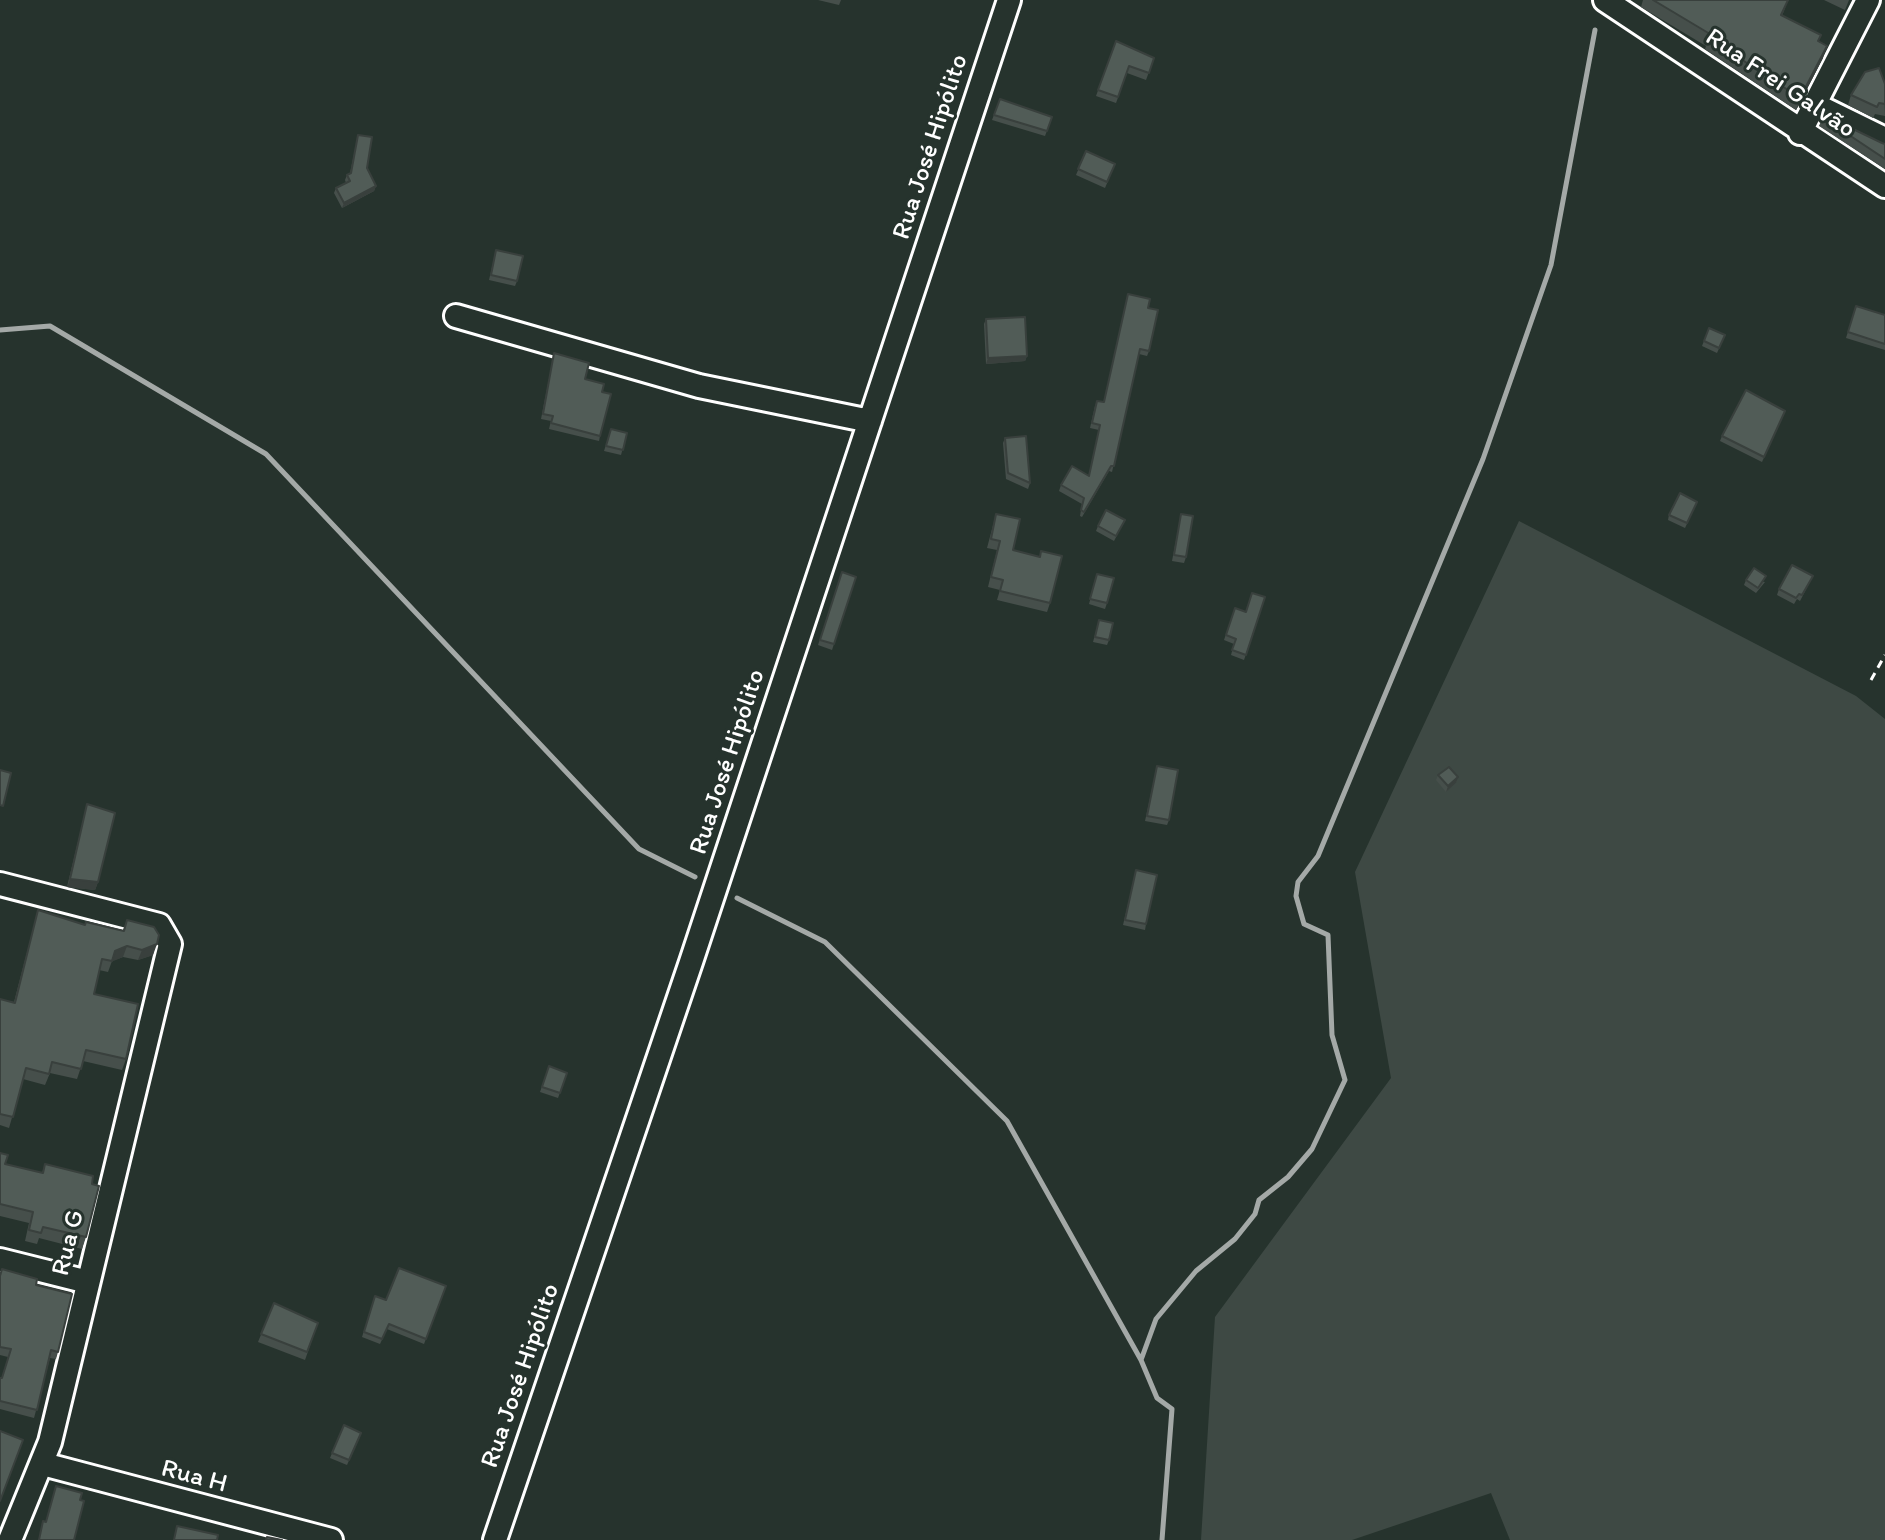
<!DOCTYPE html>
<meta charset="utf-8">
<style>
body{margin:0}
canvas{display:block;background:#26332d}
</style>
<canvas width="1885" height="1540"></canvas>
<script>
const ctx = document.querySelector('canvas').getContext('2d');
ctx.lineJoin = 'round';
function fillPath(path, color) {
  ctx.fillStyle = color;
  ctx.fill(path, 'evenodd');
}
function toPath(rows) {
  const path = new Path2D();
  for (const r of rows) {
    path.moveTo(r[0], r[1]);
    for (let i = 2; i < r.length; i += 2) path.lineTo(r[i], r[i + 1]);
  }
  return path;
}
function strokePath(path, color, width, dash) {
  ctx.strokeStyle = color;
  ctx.lineWidth = width;
  ctx.lineCap = dash ? 'butt' : 'round';
  ctx.setLineDash(dash || []);
  ctx.stroke(path);
}
function write(font, color, halo, rows, align = 'center') {
  ctx.font = font + ' Itim,sans-serif';
  ctx.lineWidth = 6;
  ctx.setLineDash([]);
  ctx.textBaseline = 'middle';
  ctx.strokeStyle = halo;
  ctx.fillStyle = color;
  for (const [text, x, y, turn = 0] of rows) {
    ctx.save();
    ctx.translate(x, y);
    ctx.rotate((+turn || 0) * Math.PI / 180);
    ctx.textAlign = isNaN(turn) ? turn : align;
    if (halo) ctx.strokeText(text, 0, 0);
    ctx.fillText(text, 0, 0);
    ctx.restore();
  }
}
const green = toPath([
 [1519,521,1856,696,1885,719,1885,1540,1510,1540,1491,1493,1352,1540,1201,1540,1215,1317,1391,1078,1355,872]
]);
const stream = toPath([
 [0,330,50,326,266,454,639,849,695,877],
 [737,898,825,942,1007,1121,1141,1360,1157,1398,1172,1409,1162,1540],
 [1141,1360,1156,1319,1196,1271,1235,1239,1255,1214,1259,1200,1288,1177,1312,1149,1345,1080,1332,1035,1328,935,1304,924,1296,896,1298,882,1318,856,1483,459,1551,265,1595,30]
]);
const path = toPath([
 [1871,680,1885,655]
]);
const minor = toPath([
 [1605,0,1885,186],
 [1816,105,1885,139],
 [1800,133,1868,0],
 [456,316,699,386,870,421],
 [0,884,159,925,170,944,50,1442,10,1540],
 [0,1260,88,1282],
 [43,1464,331,1540],
 [495,1540,691,962,1009,0]
]);
const wall = toPath([
 [818,0,841,0,839,5],
 [1643,0,1788,0,1782,16,1818,41,1823,58,1796,110,1705,49,1706,46,1641,7],
 [1824,0,1849,0,1845,10],
 [1116,41,1154,58,1146,80,1127,73,1116,103,1096,96],
 [1884,84,1885,116,1875,114,1873,118,1848,105,1851,95],
 [1000,99,1052,117,1045,136,992,120],
 [1824,115,1882,143,1885,144,1885,169,1819,126],
 [358,135,367,168,376,186,374,191,342,208,334,193,336,188,346,183,345,180,347,175,350,173],
 [1086,151,1115,164,1105,188,1076,175],
 [496,250,517,281,515,286,489,280],
 [1128,294,1148,308,1149,351,1147,356,1139,354,1112,472,1109,471,1082,517,1080,516,1082,504,1059,491,1061,485,1089,475,1099,430,1090,428,1095,406,1097,401,1104,402],
 [1856,306,1885,315,1885,350,1846,338],
 [986,319,1027,356,1025,361,986,364,984,324],
 [1709,328,1725,335,1717,353,1702,346],
 [554,353,585,379,602,392,600,436,599,441,549,429,551,421,541,419],
 [1785,411,1762,462,1720,441,1722,436],
 [611,429,627,433,621,455,604,451],
 [1005,438,1030,483,1028,489,1006,479,1003,443],
 [1695,507,1685,528,1668,520,1669,515],
 [996,514,1013,550,1050,603,1047,612,997,600,1000,590,988,587,997,550,987,548],
 [1181,514,1186,557,1184,563,1172,561],
 [1125,520,1114,541,1096,531,1098,526],
 [842,572,856,577,832,650,818,645],
 [1097,574,1107,603,1105,609,1089,604],
 [1813,576,1800,601,1797,599,1794,604,1777,595,1779,589],
 [1746,580,1765,582,1756,593,1744,585],
 [1265,597,1244,660,1231,655,1234,644,1224,640,1235,608,1246,612],
 [1099,620,1109,640,1107,645,1093,642],
 [1157,766,1169,820,1167,825,1145,821],
 [1438,775,1458,777,1456,783,1446,792,1436,780],
 [87,804,98,882,95,890,67,887],
 [1136,870,1146,924,1145,930,1123,925],
 [38,910,85,925,123,930,127,920,153,955,138,960,123,957,112,961,108,972,99,970,94,994,126,1059,122,1070,83,1061,77,1079,50,1073,45,1085,23,1079,9,1128,0,1125,0,999,14,1002],
 [549,1066,567,1073,558,1098,540,1092],
 [0,1153,5,1164,42,1173,45,1164,92,1184,86,1237,82,1249,39,1238,37,1244,25,1241,29,1223,0,1216],
 [0,1274,36,1285,58,1352,56,1359,50,1358,34,1418,0,1409,0,1378,2,1378,8,1357,0,1355],
 [446,1286,424,1344,387,1329,380,1344,362,1337,375,1296,386,1300],
 [274,1303,318,1323,305,1360,258,1342],
 [344,1425,361,1433,347,1465,330,1458]
]);
const shadedWall = toPath([
 [1827,46,1823,58,1796,110,1800,98],
 [376,186,374,191,342,208,344,203],
 [1027,356,1025,361,986,364,988,358],
 [1458,777,1456,783,1446,792,1448,786],
 [70,879,98,882,95,890,67,887],
 [157,944,153,955,138,960,142,950],
 [127,946,123,957,111,962,115,951]
]);
const building = toPath([
 [1653,0,1788,0,1781,15,1821,35,1818,41,1827,46,1800,98,1709,38,1710,34,1653,0],
 [1116,41,1154,58,1149,73,1129,66,1118,97,1098,90,1116,41],
 [1879,68,1885,84,1885,104,1879,103,1877,107,1851,95,1865,72,1879,68],
 [1000,99,1052,117,1047,131,994,115,1000,99],
 [1824,115,1882,143,1885,144,1885,159,1822,117,1824,115],
 [358,135,372,137,367,168,376,186,344,203,336,188,350,181,347,175,351,173,358,135],
 [1086,151,1115,164,1107,182,1078,169,1086,151],
 [496,250,523,256,517,281,491,275,496,250],
 [1128,294,1150,299,1148,308,1158,310,1149,351,1140,349,1114,466,1111,466,1084,512,1081,510,1084,498,1061,485,1072,466,1089,476,1100,425,1092,423,1097,401,1104,402,1128,294],
 [1856,306,1885,315,1885,344,1848,332,1856,306],
 [1025,317,1027,356,988,358,986,319,1025,317],
 [1709,328,1725,335,1719,348,1704,341,1709,328],
 [554,353,589,363,585,379,604,384,602,392,611,394,600,436,551,423,553,416,543,414,554,353],
 [1746,390,1785,411,1764,457,1722,436,1746,390],
 [611,429,627,433,623,450,606,446,611,429],
 [1026,436,1030,483,1008,473,1005,438,1026,436],
 [1680,493,1697,502,1687,523,1669,515,1680,493],
 [1106,510,1125,520,1116,536,1098,526,1106,510],
 [996,514,1020,519,1013,550,1040,557,1041,551,1062,556,1050,603,1000,591,1003,580,991,577,1000,541,991,539,996,514],
 [1181,514,1193,516,1186,557,1174,555,1181,514],
 [1792,565,1813,576,1802,595,1799,594,1796,598,1779,589,1792,565],
 [1754,568,1766,576,1758,588,1746,580,1754,568],
 [842,572,856,577,834,644,820,640,842,572],
 [1097,574,1114,578,1107,603,1090,599,1097,574],
 [1252,593,1265,597,1246,655,1232,650,1236,639,1226,635,1235,608,1246,612,1252,593],
 [1099,620,1113,623,1109,640,1095,637,1099,620],
 [1157,766,1178,770,1169,820,1147,816,1157,766],
 [1449,767,1458,777,1448,786,1438,775,1449,767],
 [0,770,11,773,3,806,0,805,0,770],
 [87,804,115,813,98,882,70,879,87,804],
 [1136,870,1157,875,1146,924,1125,920,1136,870],
 [38,910,85,925,86,922,124,931,127,920,154,927,159,935,157,944,142,950,127,946,115,951,112,961,102,959,94,994,138,1004,126,1059,86,1050,81,1069,52,1062,49,1074,26,1068,13,1117,0,1114,0,999,15,1003,38,910],
 [549,1066,567,1073,560,1093,542,1087,549,1066],
 [0,1153,8,1155,5,1164,43,1173,45,1164,93,1176,92,1184,99,1186,86,1237,43,1227,41,1233,29,1230,33,1212,0,1204,0,1153],
 [399,1268,446,1286,426,1339,389,1324,382,1339,364,1332,375,1296,386,1300,399,1268],
 [2,1269,37,1279,36,1285,72,1294,58,1352,51,1350,37,1410,0,1401,0,1378,2,1378,11,1349,0,1347,0,1276,2,1269],
 [274,1303,318,1323,307,1352,261,1334,274,1303],
 [344,1425,361,1433,349,1460,332,1453,344,1425],
 [0,1431,23,1440,0,1501,0,1431],
 [56,1486,82,1493,80,1500,84,1501,74,1540,39,1540,43,1521,46,1522,56,1486],
 [177,1526,218,1535,217,1540,174,1540,177,1526],
 [267,1537,282,1540,266,1540,267,1537]
]);
const streetNames = [
 ["Rua Frei Galvão",1780,84,34],
 ["Rua José Hipólito",931,147,-72],
 ["Rua José Hipólito",728,762,-72],
 ["Rua G",69,1243,-76],
 ["Rua José Hipólito",521,1376,-71],
 ["Rua H",194,1477,15]
];
fillPath(green, '#3e4944');
strokePath(stream, '#a4a9a7', 5);
strokePath(minor, '#fff', 28);
strokePath(path, '#fff', 3, [8, 6]);
strokePath(minor, '#26332d', 22);
fillPath(wall, '#464f4b');
fillPath(shadedWall, '#39403d');
fillPath(building, '#515c57');
strokePath(building, '#39403d', 2);
write('26px', '#fff', '#26332d', streetNames);
</script>
